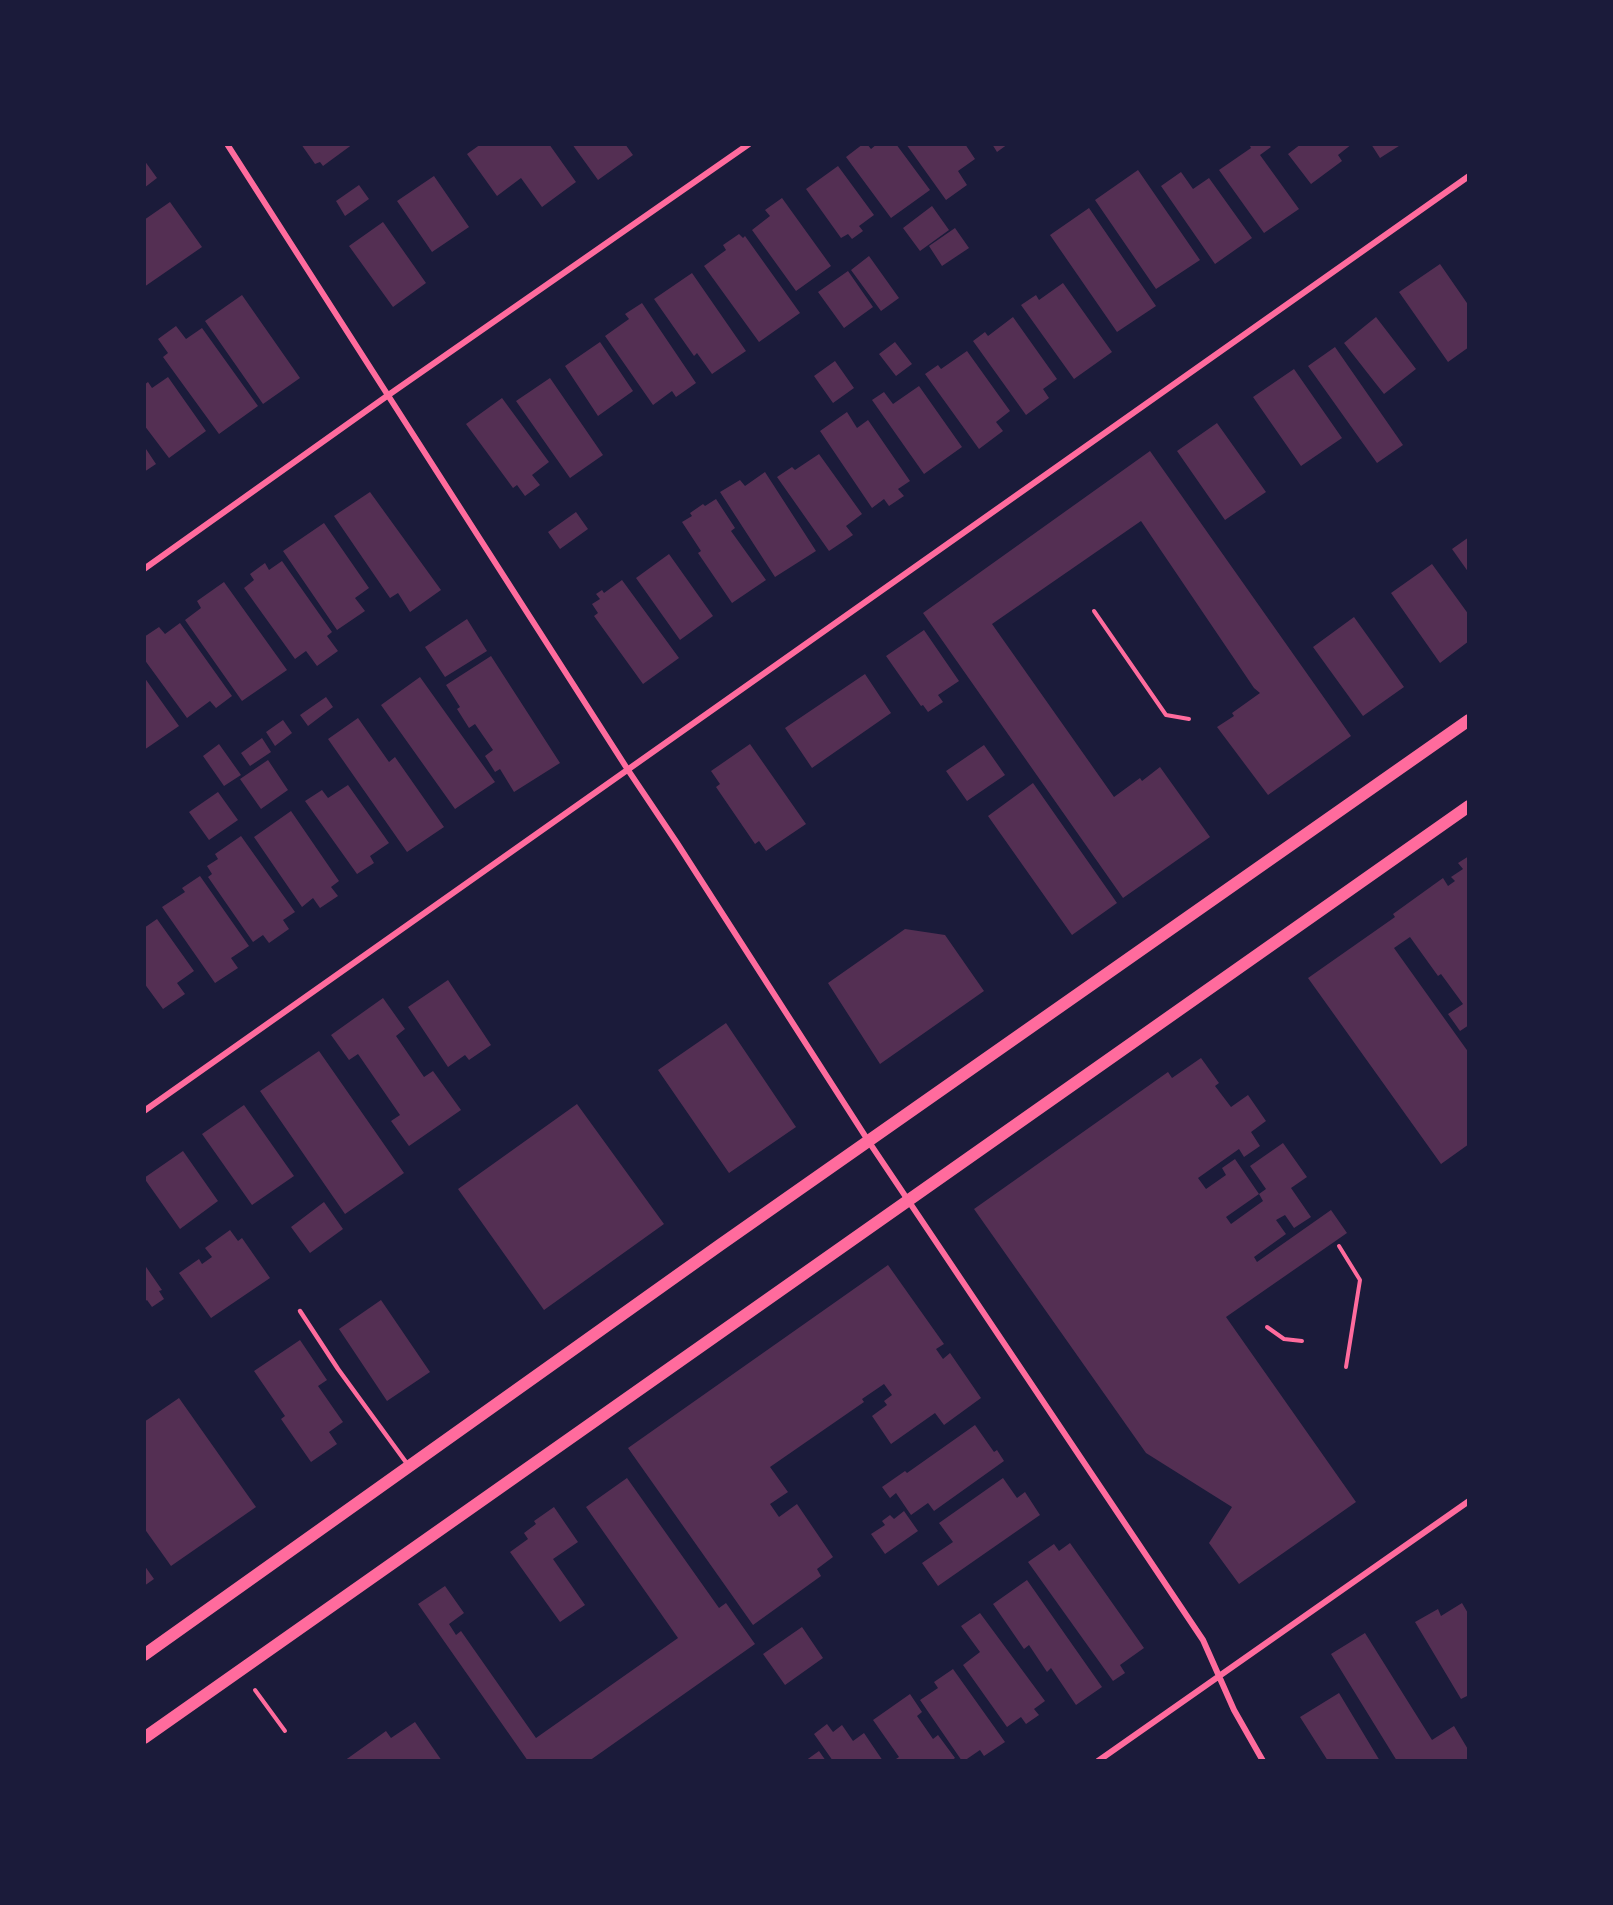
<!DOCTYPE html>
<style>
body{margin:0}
#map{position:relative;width:1613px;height:1905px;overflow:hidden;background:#1b1b3a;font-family:Lora,serif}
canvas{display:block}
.frame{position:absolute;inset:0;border:146px solid #1b1b3a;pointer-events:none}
</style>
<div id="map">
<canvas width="1613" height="1905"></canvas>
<div class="frame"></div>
</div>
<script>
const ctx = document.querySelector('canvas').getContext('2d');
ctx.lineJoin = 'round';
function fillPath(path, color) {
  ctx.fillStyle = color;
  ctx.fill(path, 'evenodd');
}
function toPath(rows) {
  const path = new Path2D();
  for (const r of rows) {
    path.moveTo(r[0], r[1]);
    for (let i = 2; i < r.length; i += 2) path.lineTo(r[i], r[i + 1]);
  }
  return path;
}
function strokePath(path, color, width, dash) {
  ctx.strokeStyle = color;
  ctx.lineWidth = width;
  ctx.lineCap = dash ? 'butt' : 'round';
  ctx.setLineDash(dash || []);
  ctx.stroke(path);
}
const building = toPath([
 [301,144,353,144,323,166,320,162,315,164],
 [481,144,549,144,576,182,542,207,521,178,497,196,467,154],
 [572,144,625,144,633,155,598,180],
 [863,144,867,144,871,149,877,144,896,144,930,190,891,218,846,157],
 [906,144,965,144,975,159,958,171,967,185,946,200],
 [992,144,1008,144,997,152],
 [1249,144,1268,144,1271,147,1260,155,1299,209,1264,233,1219,170,1251,148],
 [1301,144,1352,144,1338,155,1342,161,1311,184,1288,154],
 [1371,144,1402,144,1380,158],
 [144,160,157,178,144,188],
 [838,166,874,215,859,226,863,231,852,239,848,234,841,238,806,189],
 [1138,170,1200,260,1156,289,1095,200],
 [1181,172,1193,189,1209,178,1252,238,1215,264,1161,186],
 [434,176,469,227,432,252,397,201],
 [359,185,369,199,345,216,336,201],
 [782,198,831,266,796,291,752,230,770,216,765,210],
 [170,202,202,247,144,287,144,220],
 [932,206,949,230,920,251,903,228],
 [1089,208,1156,306,1117,332,1050,235],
 [383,222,426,283,393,307,349,246],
 [955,228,969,248,942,266,929,246],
 [739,234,743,238,745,236,800,313,759,342,704,266,726,250,723,245],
 [869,256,899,298,881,311,851,270],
 [1440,264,1469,306,1469,347,1448,362,1399,292],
 [848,271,873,307,844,328,818,292],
 [692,273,746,351,712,374,697,353,694,356,654,299],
 [1063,283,1112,352,1074,379,1021,305,1036,295,1039,300],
 [242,295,300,378,263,404,205,321],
 [642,303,696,383,676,397,672,391,653,405,605,336,629,319,625,314],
 [1013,317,1057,379,1043,389,1049,398,1026,415,973,341,985,332,988,336],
 [1376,317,1416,369,1384,394,1344,343],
 [176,326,186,339,202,328,258,406,219,434,163,357,168,353,158,339],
 [600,342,633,391,598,416,565,366],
 [895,342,912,364,896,376,879,354],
 [1335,347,1403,445,1377,463,1308,366],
 [967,351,1010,411,996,422,1003,431,979,449,925,374,938,365,941,369],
 [835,361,854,388,833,403,814,376],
 [1294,369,1342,438,1301,466,1253,397],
 [168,377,206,431,169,458,144,425,144,385,148,382,152,388],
 [550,378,603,455,570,478,516,401],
 [919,386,962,447,924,474,872,400,884,392,893,404],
 [502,398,549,462,532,475,540,485,525,496,517,485,513,488,466,424],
 [847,412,857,428,868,420,910,481,898,489,904,496,889,506,884,499,872,508,820,431],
 [1217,423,1266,492,1225,520,1177,451],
 [144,446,156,464,144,472],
 [1150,451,1351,736,1268,795,1217,727,1234,716,1232,713,1260,693,1254,688,1141,521,992,624,1114,797,1140,778,1142,781,1160,767,1210,837,1123,898,923,613],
 [819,454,862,514,846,526,853,535,829,551,777,477,792,467,795,470],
 [765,472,816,551,775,577,720,492,740,480,745,486],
 [370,492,441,590,410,612,398,593,390,598,334,516],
 [716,499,735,528,731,531,766,580,732,603,698,553,701,551,682,522,692,516,690,513,703,504,705,506],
 [576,512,588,529,560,549,548,532],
 [324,523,369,588,355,598,365,611,337,630,283,551],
 [1469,537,1469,573,1452,549],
 [669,554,713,616,680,640,636,578],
 [282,561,332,632,327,636,338,651,317,666,306,651,295,659,244,588,254,580,250,574,265,563,269,570],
 [1432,564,1469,615,1469,641,1440,663,1391,593],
 [622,580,679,658,643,684,594,616,598,613,592,604,600,599,596,594,602,590,604,593],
 [224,582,287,670,242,701,185,620,201,608,197,601],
 [1354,617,1404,687,1363,716,1313,647],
 [467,619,487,651,445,677,425,647],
 [180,623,232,696,216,708,210,701,187,718,144,659,144,637,159,627,165,634],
 [924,630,959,681,938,695,943,702,928,712,923,705,921,706,886,656],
 [491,656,560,763,514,792,500,769,495,772,485,756,493,750,475,724,469,728,457,709,460,707,446,685],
 [865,674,891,713,812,768,785,728],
 [144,677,179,726,144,750],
 [420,677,495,782,455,809,381,705],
 [326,697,333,707,308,726,300,715],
 [358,718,389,762,395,757,444,827,407,852,328,739],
 [283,720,292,733,275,746,266,732],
 [262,738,271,752,250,766,241,753],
 [219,744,241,775,224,786,203,756],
 [750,744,806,824,766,851,759,841,755,844,716,787,720,784,711,771],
 [984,745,1005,775,967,801,946,771],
 [268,760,288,790,261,809,240,779],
 [1033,783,1117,903,1072,935,988,816],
 [348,785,389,843,370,856,374,863,357,874,305,801,322,790,328,798],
 [218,792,238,820,209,840,189,812],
 [291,811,339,881,331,887,338,896,320,908,313,898,302,907,254,837],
 [241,836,295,912,283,920,289,929,269,943,263,935,253,942,208,877,212,874,207,866,218,859,215,854],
 [1469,856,1469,1025,1460,1031,1448,1014,1463,1004,1441,974,1438,976,1410,937,1394,948,1469,1053,1469,1144,1441,1164,1308,978,1395,917,1393,914,1443,878,1448,886,1455,881,1451,877,1463,869,1458,863],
 [200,876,249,946,231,958,238,968,215,983,162,907,185,892,182,888],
 [157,919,194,971,177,983,185,994,163,1009,144,983,144,928],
 [905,929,945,935,984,991,880,1064,828,983],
 [448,980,491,1045,469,1060,465,1055,448,1067,408,1007],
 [383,998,405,1029,396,1036,424,1077,433,1071,461,1110,409,1146,391,1121,400,1115,358,1054,349,1060,331,1035],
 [726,1023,796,1127,729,1173,658,1070],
 [319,1051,404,1173,345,1214,260,1091],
 [1201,1058,1219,1083,1215,1086,1231,1107,1248,1095,1266,1121,1251,1132,1260,1146,1244,1157,1239,1149,1198,1178,1206,1189,1226,1175,1222,1168,1235,1159,1259,1194,1226,1217,1231,1224,1263,1201,1259,1194,1266,1189,1250,1166,1283,1143,1307,1177,1291,1188,1311,1217,1294,1228,1285,1215,1276,1220,1286,1234,1254,1257,1257,1262,1331,1210,1347,1233,1226,1317,1356,1502,1239,1584,1209,1543,1232,1507,1146,1453,974,1209,1168,1072,1172,1078],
 [577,1104,664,1224,544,1310,458,1189],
 [244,1105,294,1176,252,1205,202,1134],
 [183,1151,218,1201,180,1229,144,1178],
 [324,1202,343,1229,310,1253,291,1227],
 [230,1230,238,1241,242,1238,270,1278,211,1318,179,1273,199,1259,202,1264,212,1257,205,1248],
 [144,1264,162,1290,159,1291,164,1299,152,1307,147,1300,144,1302],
 [888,1265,944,1344,936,1349,943,1359,950,1353,981,1398,944,1425,935,1413,891,1444,872,1416,887,1405,884,1401,892,1395,884,1384,862,1399,864,1402,770,1467,788,1492,770,1504,779,1517,797,1504,833,1557,817,1569,821,1576,753,1625,628,1448],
 [381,1300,430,1372,387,1401,339,1329],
 [300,1340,327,1380,318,1386,343,1422,329,1432,337,1444,311,1462,281,1419,285,1416,254,1371],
 [179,1398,256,1507,171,1566,144,1528,144,1422],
 [975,1425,994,1452,997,1450,1004,1461,934,1511,928,1503,911,1515,896,1493,890,1498,882,1487,905,1471,907,1473],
 [627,1478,719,1608,726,1603,755,1644,589,1761,528,1761,418,1604,445,1586,464,1613,449,1624,456,1635,461,1631,536,1738,678,1638,586,1507],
 [1003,1478,1017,1498,1025,1492,1040,1515,938,1586,922,1563,953,1542,939,1523],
 [554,1507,578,1542,553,1559,585,1605,560,1622,510,1552,528,1539,524,1533,536,1524,534,1521],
 [904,1511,918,1531,885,1554,871,1534,885,1525,882,1521,890,1515,894,1519],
 [1070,1543,1144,1648,1120,1665,1125,1673,1113,1681,1028,1562,1054,1544,1059,1551],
 [144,1565,154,1579,144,1586],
 [1027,1580,1102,1687,1076,1705,1051,1668,1047,1672,1029,1645,1024,1649,993,1604],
 [1462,1603,1469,1615,1469,1695,1461,1699,1415,1622,1438,1609,1441,1616],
 [980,1613,1045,1701,1034,1709,1039,1715,1026,1724,1021,1717,1007,1727,963,1665,980,1652,961,1626],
 [802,1627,823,1658,785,1685,763,1654],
 [1365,1633,1432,1740,1454,1726,1469,1751,1469,1761,1397,1761,1331,1654],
 [953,1669,1005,1742,984,1756,980,1750,964,1761,962,1761,920,1700,938,1688,934,1682],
 [1339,1693,1380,1761,1328,1761,1300,1717],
 [910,1694,922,1712,917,1716,933,1739,938,1735,955,1758,951,1761,898,1761,896,1759,899,1757,873,1720],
 [415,1722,442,1761,344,1761,386,1731,391,1738],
 [827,1724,833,1732,842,1725,853,1741,864,1733,883,1761,833,1761,814,1734],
 [819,1751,826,1761,805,1761]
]);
const path = toPath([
 [1094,611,1166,715,1189,719],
 [1339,1246,1360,1280,1346,1367],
 [1267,1327,1284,1339,1302,1341],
 [255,1690,285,1731]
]);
const service = toPath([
 [300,1311,338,1369,408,1465]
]);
const minor = toPath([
 [227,144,628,770,677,843,869,1142,1203,1640,1234,1710,1263,1761],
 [144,569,387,396,749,144],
 [144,1111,1469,176],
 [1098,1761,1469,1501]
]);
const secondary = toPath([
 [144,1655,720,1245,1469,720],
 [144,1738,1469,806]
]);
fillPath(building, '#542f53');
strokePath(path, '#ff6b9d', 4);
strokePath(service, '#ff6b9d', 4.5);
strokePath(minor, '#ff6b9d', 6);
strokePath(secondary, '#ff6b9d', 12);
</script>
